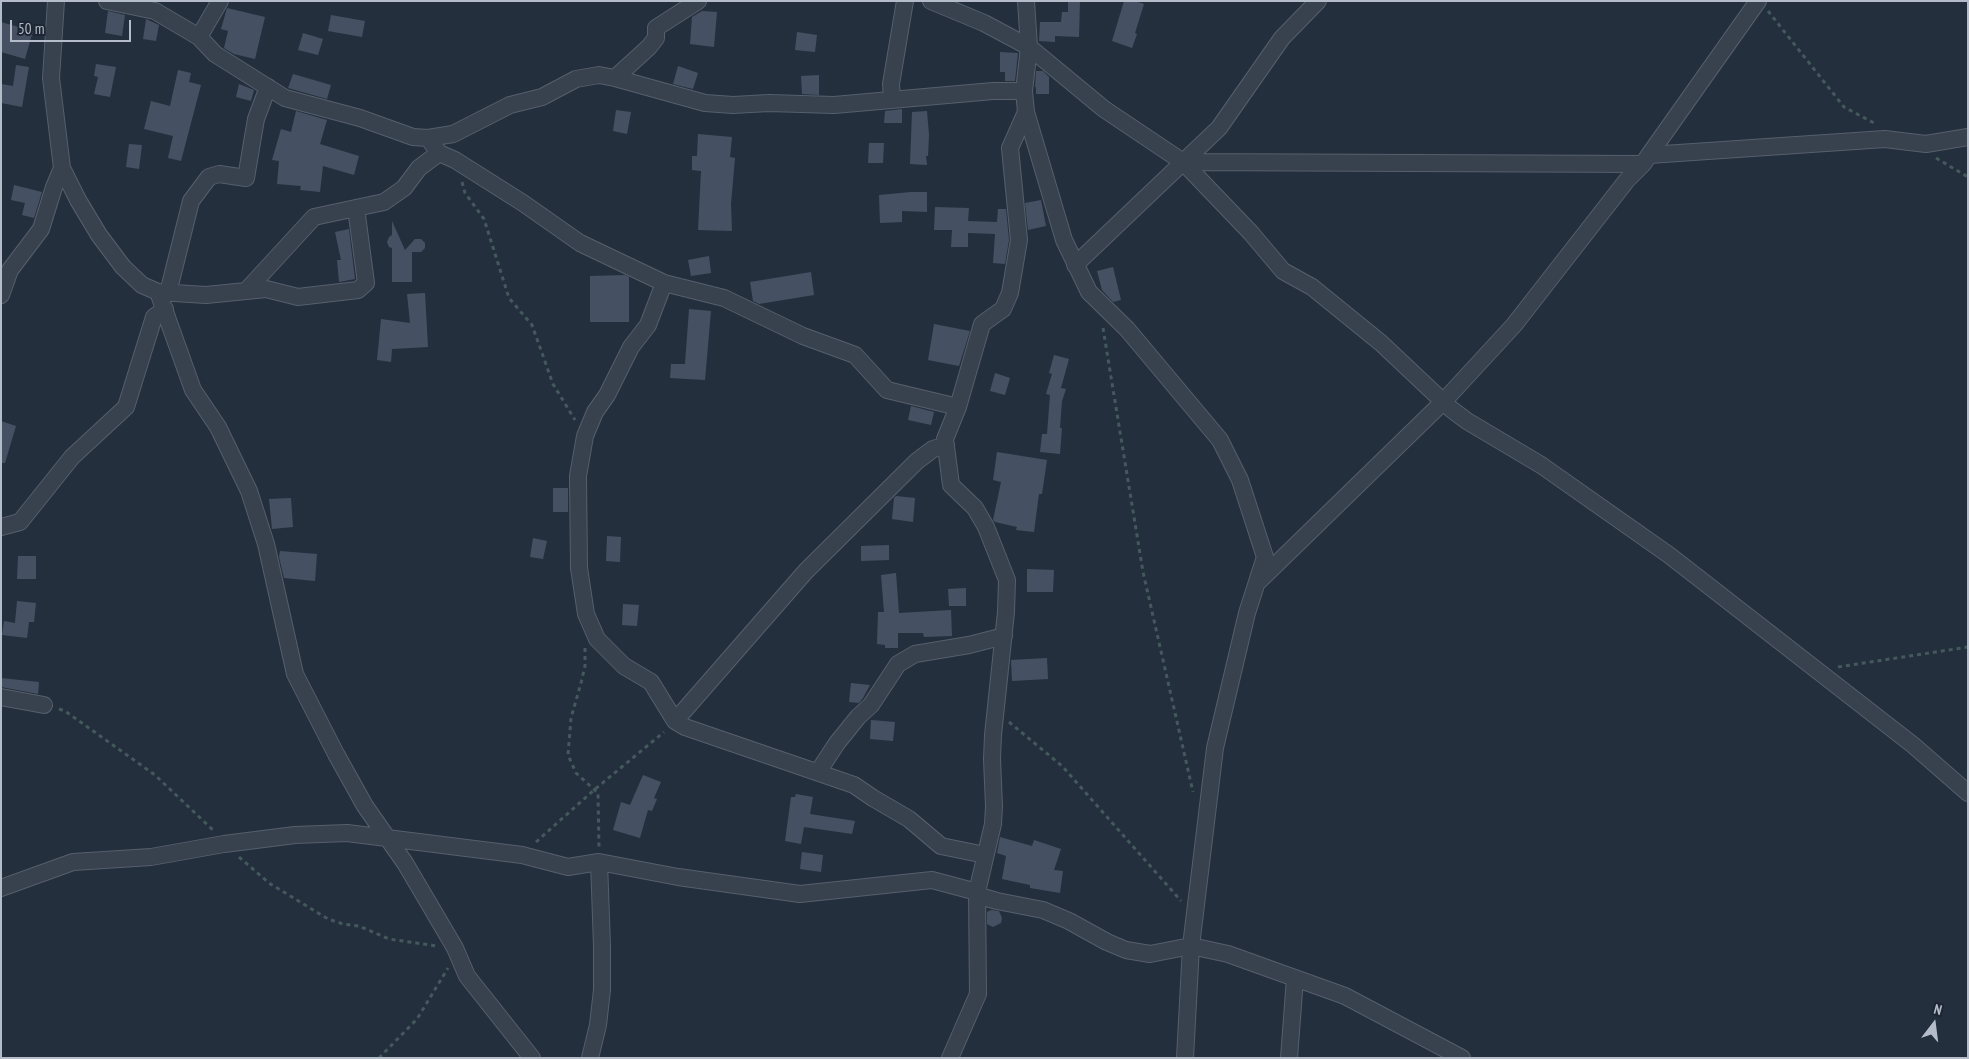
<!DOCTYPE html>
<style>
body{margin:0}
#map{position:relative;width:1969px;height:1059px;overflow:hidden;background:#242f3e;font-family:"PT Sans Narrow",sans-serif}
canvas{display:block}
.frame{position:absolute;inset:0;border:2px solid #b4bcc9;pointer-events:none}
.north{position:absolute;left:1909px;top:999px;width:50px;height:50px;-webkit-text-stroke:4px #1d2633;paint-order:stroke;rotate:15deg;font-size:14px;font-weight:700;line-height:20px;text-align:center;color:#b4bcc9}
.north::after{content:'';display:block;margin:auto;width:18px;height:22px;background:#b4bcc9;clip-path:polygon(50% 0,100% 100%,50% 72%,0 100%)}
.scale{position:absolute;left:10px;top:20px;width:121px;height:22px;box-sizing:border-box;border:2px solid #b4bcc9;border-top:0;padding-left:6px;font-size:15px;line-height:18px;white-space:nowrap;color:#b4bcc9;-webkit-text-stroke:4px #1d2633;paint-order:stroke}
</style>
<div id="map">
<canvas width="1969" height="1059"></canvas>
<div class="frame"></div>
<div class="north">N</div>
<div class="scale">50 m</div>
</div>
<script>
const ctx = document.querySelector('canvas').getContext('2d');
ctx.lineJoin = 'round';
function fillPath(path, color) {
  ctx.fillStyle = color;
  ctx.fill(path, 'evenodd');
}
function toPath(rows) {
  const path = new Path2D();
  for (const r of rows) {
    path.moveTo(r[0], r[1]);
    for (let i = 2; i < r.length; i += 2) path.lineTo(r[i], r[i + 1]);
  }
  return path;
}
function strokePath(path, color, width, dash) {
  ctx.strokeStyle = color;
  ctx.lineWidth = width;
  ctx.lineCap = dash ? 'butt' : 'round';
  ctx.setLineDash(dash || []);
  ctx.stroke(path);
}
const building = toPath([
 [1068,1,1080,1,1079,37,1055,36,1055,42,1039,41,1040,22,1061,22,1062,12,1068,12],
 [1124,1,1135,1,1144,4,1135,33,1137,34,1132,48,1112,41],
 [227,8,265,17,255,59,234,54,224,48,228,31,221,29],
 [108,11,125,15,122,36,105,33],
 [702,11,717,12,714,47,690,44,692,17],
 [331,15,365,21,362,37,328,31],
 [146,19,159,25,156,41,143,39],
 [1,22,33,31,25,59,1,52],
 [797,32,817,35,815,52,795,50],
 [303,33,323,39,318,55,298,50],
 [1000,52,1018,53,1015,81,1005,81,1005,72,1000,72],
 [96,64,116,67,110,97,94,94,98,77,94,76],
 [16,65,29,67,22,107,1,103,1,84,13,86],
 [678,66,698,73,693,89,673,84],
 [178,70,191,73,189,82,201,85,181,161,168,158,173,136,144,129,151,101,170,106],
 [1036,71,1043,71,1049,77,1049,94,1036,94,1036,87,1035,87],
 [293,74,331,85,327,99,288,88],
 [819,75,819,95,802,94,801,76],
 [239,84,254,90,251,101,236,97],
 [902,109,902,123,884,123,885,111],
 [616,110,631,112,627,134,613,131],
 [296,111,327,120,320,144,359,156,354,175,323,166,320,192,300,190,301,186,277,184,279,161,272,160,281,129,291,132],
 [927,111,929,135,928,156,926,156,927,165,910,164,912,112],
 [698,134,732,137,730,157,735,158,731,204,732,231,698,230,701,171,692,170,692,156,697,156],
 [869,143,884,143,883,163,868,163],
 [129,144,142,145,139,169,126,167],
 [14,185,42,192,34,218,22,215,25,203,11,200],
 [911,192,927,192,927,212,902,211,902,222,880,223,879,195],
 [1041,200,1046,226,1028,230,1025,203],
 [935,207,969,208,968,221,997,222,998,209,1006,209,1009,240,1005,264,993,263,995,234,968,233,968,247,951,247,952,230,934,230],
 [392,221,405,250,415,239,421,239,425,243,425,248,421,252,412,252,412,282,392,282,392,248,389,247,387,242,389,237,392,235],
 [349,229,355,279,339,282,337,260,341,260,335,232],
 [709,256,711,273,691,276,688,260],
 [1113,267,1121,300,1113,302,1102,290,1097,271],
 [811,272,814,295,759,304,753,301,750,282],
 [625,275,629,277,629,322,590,322,590,276],
 [425,293,428,347,392,349,391,362,377,360,381,319,410,323,407,294],
 [689,309,711,311,705,380,670,378,671,364,685,364],
 [934,324,970,331,959,366,928,360],
 [1054,355,1069,359,1061,388,1066,389,1062,401,1060,428,1062,428,1060,454,1040,452,1042,434,1047,434,1050,395,1046,394,1052,374,1049,373],
 [995,373,1010,378,1005,395,990,391],
 [911,406,934,412,931,425,908,420],
 [1,421,16,426,5,463,1,463],
 [997,452,1047,460,1042,494,1039,494,1034,532,1016,530,1017,527,995,522,993,520,1001,482,993,480],
 [553,488,568,488,568,512,553,512],
 [896,496,915,498,913,522,892,519,894,498],
 [291,498,293,527,272,529,269,499],
 [607,536,621,537,620,562,606,561],
 [533,538,547,541,543,559,530,557],
 [889,545,889,560,861,561,861,546],
 [280,551,317,554,315,581,284,578,279,557],
 [18,556,36,556,36,579,17,579],
 [1027,569,1054,570,1053,592,1027,592],
 [896,573,899,613,951,610,952,636,924,637,923,633,898,633,898,648,885,648,885,645,877,644,878,612,884,612,881,575],
 [966,588,966,606,949,606,948,589],
 [17,601,36,603,34,622,29,622,27,638,2,635,4,621,15,623],
 [623,604,639,605,637,626,622,625],
 [1047,658,1048,679,1012,681,1011,660],
 [1,678,39,682,38,694,1,687],
 [851,683,870,685,863,698,859,703,849,702],
 [871,720,895,722,893,741,870,739],
 [643,775,661,782,654,798,657,799,652,811,648,810,640,838,613,830,621,802,630,805],
 [796,794,813,797,810,814,855,821,852,834,804,827,801,844,785,841,791,797,795,797],
 [1000,837,1032,846,1034,840,1061,849,1054,870,1063,871,1060,893,1030,888,1030,885,1002,879,1006,856,997,853],
 [802,852,823,855,821,872,800,869],
 [991,910,999,911,1002,918,1001,923,993,927,987,924,987,912]
]);
const path = toPath([
 [1768,11,1844,107,1874,123],
 [1936,158,1968,177],
 [462,182,465,193,484,219,509,298,532,325,553,384,575,420],
 [1103,328,1143,572,1193,792],
 [585,648,585,666,581,683,571,718,568,755,576,773,598,793,599,848],
 [1838,667,1968,647],
 [59,709,65,711,155,775,214,831],
 [1009,722,1062,766,1181,901],
 [536,842,594,790,664,732],
 [239,857,269,883,328,919,343,924,359,926,389,939,437,946],
 [379,1058,417,1019,448,968]
]);
const minor = toPath([
 [56,1,51,78,62,168,78,200,99,235,123,267,142,285,158,292,193,390,218,427,249,491,266,544,295,674,336,754,365,806,405,863,428,902,455,948,467,976,532,1058],
 [107,1,155,11,199,37,215,54,285,98,360,118,413,137,428,138,453,134,510,105,542,97,576,79,599,75,615,78,705,103,733,105,769,103,834,105,993,91,1024,91],
 [931,1,984,23,1029,47,1104,109,1183,162,1251,233,1283,271,1312,287,1381,343,1451,409,1467,421,1541,465,1669,555,1913,745,1968,793],
 [1026,1,1029,47,1024,91,1026,112,1064,240,1089,292,1127,329,1220,440,1240,480,1265,557,1247,613,1215,748,1191,946,1185,1058],
 [199,37,220,1],
 [615,78,649,47,656,38,656,28,698,1],
 [892,99,891,84,905,1],
 [428,138,439,153,455,160,523,203,580,243,664,283,724,298,803,336,855,355,887,390,958,407],
 [1649,155,1758,1],
 [1183,162,1643,164,1649,155,1885,139,1926,144,1968,137],
 [1075,265,1219,128,1282,38,1318,1],
 [664,283,648,325,631,347,607,395,595,412,585,436,578,476,579,568,586,614,597,639,624,666,651,682,675,721,685,727,854,785,873,798,909,819,941,846,985,855],
 [246,291,314,217,384,202,404,188,419,168,439,153],
 [158,292,206,295,266,289,298,297,358,290,366,283,356,208],
 [168,293,191,201,209,177,219,174,246,178,256,119,268,87],
 [1,295,10,270,41,229,54,187,62,168],
 [1,527,20,522,72,457,126,407,154,317,165,309],
 [1259,581,1443,402,1514,325,1627,180,1643,164],
 [1,697,44,705],
 [675,721,806,571,917,461,933,449,946,445],
 [818,772,837,743,858,717,871,705,898,664,915,654,969,645,1004,636],
 [1,888,73,862,151,857,224,844,295,835,347,833,522,855,568,867,599,862,678,877,800,894,932,880,977,892,983,897,997,901,1043,910,1069,921,1107,942,1126,950,1150,954,1191,946,1228,954,1345,996,1462,1058],
 [590,1058,598,1025,602,990,602,946,599,862],
 [950,1058,978,994,977,892,993,824,994,806,992,759,993,735,1006,612,1007,580,986,527,975,508,951,485,945,439,958,407,982,324,1003,309,1010,293,1019,240,1010,148,1026,112],
 [1289,1058,1295,978]
]);
fillPath(building, '#455162');
strokePath(minor, '#565f6c', 18);
strokePath(path, '#44595c', 3, [4, 4]);
strokePath(minor, '#38414e', 16);
</script>
